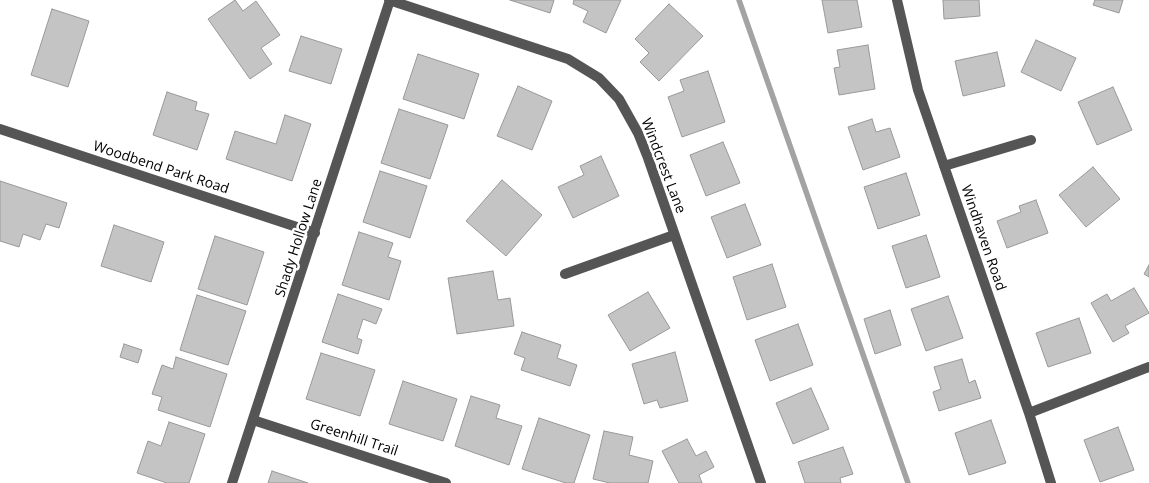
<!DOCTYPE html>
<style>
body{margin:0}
canvas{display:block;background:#fff}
</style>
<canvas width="1149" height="483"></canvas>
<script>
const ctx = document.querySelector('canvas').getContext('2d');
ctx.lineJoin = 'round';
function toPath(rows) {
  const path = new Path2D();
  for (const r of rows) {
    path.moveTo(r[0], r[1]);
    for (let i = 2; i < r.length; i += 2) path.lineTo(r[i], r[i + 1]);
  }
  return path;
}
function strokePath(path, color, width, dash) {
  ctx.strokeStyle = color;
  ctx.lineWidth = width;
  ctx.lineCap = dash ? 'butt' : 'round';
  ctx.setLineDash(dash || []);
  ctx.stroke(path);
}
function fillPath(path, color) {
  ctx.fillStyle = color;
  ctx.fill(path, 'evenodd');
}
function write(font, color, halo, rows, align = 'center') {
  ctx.font = font + ' "Open Sans",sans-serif';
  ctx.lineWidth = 5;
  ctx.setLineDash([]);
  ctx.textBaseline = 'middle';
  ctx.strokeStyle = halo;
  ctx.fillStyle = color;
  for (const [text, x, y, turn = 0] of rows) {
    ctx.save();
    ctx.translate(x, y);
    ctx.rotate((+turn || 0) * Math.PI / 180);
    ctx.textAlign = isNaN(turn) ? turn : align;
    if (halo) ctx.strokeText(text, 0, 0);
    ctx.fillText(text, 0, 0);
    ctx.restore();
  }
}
const stream = toPath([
 [739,0,908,483]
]);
const building = toPath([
 [235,0,243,11,256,1,280,35,261,48,272,64,250,79,208,19,235,0],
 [510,0,554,0,550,13,510,0],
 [574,0,621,0,606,33,583,22,588,11,573,4,574,0],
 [822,0,857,0,862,27,828,33,822,0],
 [943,0,979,0,980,16,944,19,943,0],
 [1095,0,1123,0,1119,13,1093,5,1095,0],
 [669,4,703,36,659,81,640,62,649,53,635,39,669,4],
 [52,9,89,21,68,87,31,75,52,9],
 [301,36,342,49,331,84,289,71,301,36],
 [1036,40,1076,58,1061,91,1021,72,1036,40],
 [868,45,875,89,839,95,834,68,840,67,837,50,868,45],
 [997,52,1005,86,963,96,955,61,997,52],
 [418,54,479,74,464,119,403,99,418,54],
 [708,71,725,122,682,137,668,97,684,91,680,80,708,71],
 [518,86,552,101,532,150,497,136,518,86],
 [1113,87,1132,130,1097,145,1078,102,1113,87],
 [167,92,197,102,195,110,209,114,197,150,153,135,167,92],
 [399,109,448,125,430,179,381,163,399,109],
 [285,115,311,124,292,181,226,159,235,131,276,144,285,115],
 [872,119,876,132,890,128,900,157,863,170,848,127,872,119],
 [723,142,740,183,706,196,690,155,723,142],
 [601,156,619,196,573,218,558,187,584,175,580,166,601,156],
 [1093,167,1120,199,1086,227,1059,195,1093,167],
 [380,171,427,186,410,238,363,222,380,171],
 [906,173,920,215,878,229,864,187,906,173],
 [502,180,542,215,506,256,466,221,502,180],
 [0,181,67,203,59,228,46,224,40,240,23,234,19,247,0,241,0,181],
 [1036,200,1048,233,1007,248,997,221,1021,212,1019,206,1036,200],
 [745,204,761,245,727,258,711,217,745,204],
 [114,225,164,242,151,282,101,266,114,225],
 [359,232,393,243,388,257,401,261,389,300,342,285,359,232],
 [926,235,940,277,906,288,892,246,926,235],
 [215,236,264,252,247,305,198,289,215,236],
 [772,264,786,307,747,320,733,277,772,264],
 [1149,265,1149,277,1144,274,1149,265],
 [493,271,498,300,510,298,514,326,457,334,448,278,493,271],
 [1134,288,1149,313,1125,326,1129,333,1113,342,1091,303,1107,294,1111,301,1134,288],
 [648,292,670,328,630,351,608,315,648,292],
 [338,294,382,309,376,324,363,319,357,338,362,340,358,354,322,342,338,294],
 [197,295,246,311,228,365,180,350,197,295],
 [948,296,963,338,926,351,911,309,948,296],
 [890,310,901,345,875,354,864,319,890,310],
 [1079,318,1091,353,1048,367,1036,333,1079,318],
 [798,324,813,365,770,381,755,340,798,324],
 [522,332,561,345,557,358,577,365,570,386,521,370,525,358,514,354,522,332],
 [124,344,142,350,138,363,120,357,124,344],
 [675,352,688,401,660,408,657,400,644,404,632,364,675,352],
 [321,353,375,370,360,416,306,399,321,353],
 [176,357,227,374,210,427,158,410,162,397,152,394,162,365,173,369,176,357],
 [962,359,969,383,975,380,981,398,939,411,933,392,941,389,934,367,962,359],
 [403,381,457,399,443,441,389,424,403,381],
 [811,388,829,429,793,444,776,403,811,388],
 [471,396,500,405,496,418,522,426,509,465,455,446,471,396],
 [539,418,590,435,574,483,566,483,522,469,539,418],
 [991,420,1006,463,969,475,955,433,991,420],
 [169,422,205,434,189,483,167,483,137,473,148,441,161,446,169,422],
 [1118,427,1134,470,1100,482,1084,440,1118,427],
 [604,431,633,437,629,455,653,461,648,483,610,483,593,479,604,431],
 [687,439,696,456,706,451,714,467,699,475,702,483,679,483,662,451,687,439],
 [843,447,853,474,840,478,841,483,805,483,798,462,843,447],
 [272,471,308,483,268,483,272,471]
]);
const street = toPath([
 [389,0,568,59,599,78,619,99,638,133,648,158,761,483],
 [897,0,918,90,1029,413,1051,483],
 [0,129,315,233],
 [944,166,1031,140],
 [565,274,674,235],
 [1029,413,1149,367],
 [253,420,446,483],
 [232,483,390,0]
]);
const streetNames = [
 ["Windcrest Lane",663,166,69],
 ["Woodbend Park Road",161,168,18],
 ["Shady Hollow Lane",299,238,-72],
 ["Windhaven Road",983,238,71],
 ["Greenhill Trail",354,438,18]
];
strokePath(stream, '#a3a3a3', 5.5);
fillPath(building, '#c4c4c4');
strokePath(building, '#999', 1);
strokePath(street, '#555', 10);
write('14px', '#000', '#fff', streetNames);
</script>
